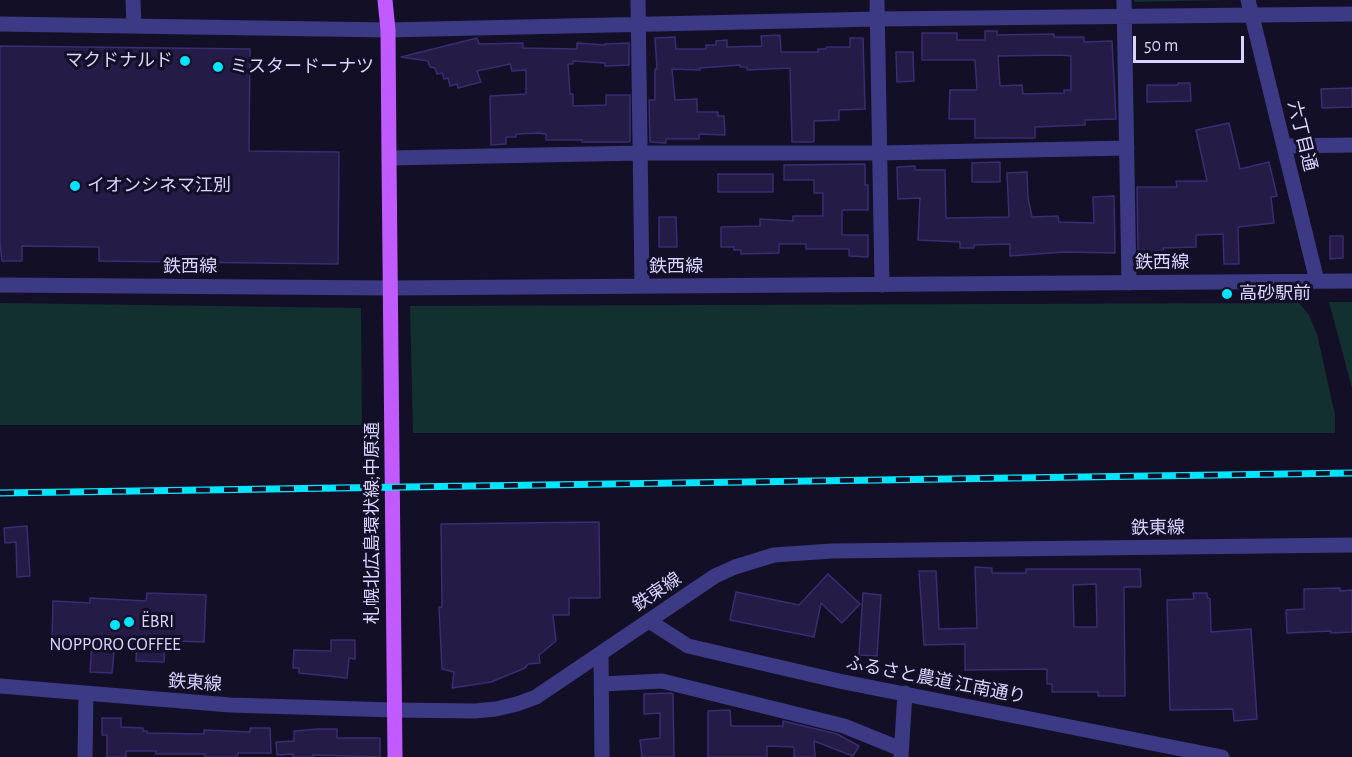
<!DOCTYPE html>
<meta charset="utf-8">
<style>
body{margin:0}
#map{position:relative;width:1352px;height:757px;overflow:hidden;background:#130f26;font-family:"Alegreya Sans",sans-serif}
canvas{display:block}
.scale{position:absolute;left:1133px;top:36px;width:111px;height:27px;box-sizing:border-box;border:3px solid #d9d4ff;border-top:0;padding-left:8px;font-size:18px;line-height:21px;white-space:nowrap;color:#d9d4ff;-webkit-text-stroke:4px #130f26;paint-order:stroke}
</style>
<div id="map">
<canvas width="1352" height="757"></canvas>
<div class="scale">50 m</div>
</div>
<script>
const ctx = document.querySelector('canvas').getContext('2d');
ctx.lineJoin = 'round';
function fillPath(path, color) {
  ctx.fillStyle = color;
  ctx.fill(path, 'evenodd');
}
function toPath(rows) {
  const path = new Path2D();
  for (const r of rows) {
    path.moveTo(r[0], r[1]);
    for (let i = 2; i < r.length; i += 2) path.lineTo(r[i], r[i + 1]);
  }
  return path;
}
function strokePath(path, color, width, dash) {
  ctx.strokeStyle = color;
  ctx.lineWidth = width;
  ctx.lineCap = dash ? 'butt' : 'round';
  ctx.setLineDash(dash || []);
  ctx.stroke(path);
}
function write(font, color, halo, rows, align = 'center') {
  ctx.font = font + ' "Alegreya Sans","Noto Sans JP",sans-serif';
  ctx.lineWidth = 6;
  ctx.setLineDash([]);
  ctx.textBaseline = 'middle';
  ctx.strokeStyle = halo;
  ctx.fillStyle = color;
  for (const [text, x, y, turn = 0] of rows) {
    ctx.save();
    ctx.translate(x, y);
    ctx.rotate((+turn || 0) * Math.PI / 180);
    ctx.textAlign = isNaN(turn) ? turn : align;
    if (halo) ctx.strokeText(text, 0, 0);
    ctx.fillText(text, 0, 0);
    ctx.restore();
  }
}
const green = toPath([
 [1134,0,1227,0,1134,2],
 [1329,302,1352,302,1352,388],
 [0,303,361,308,362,425,0,425],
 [1299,303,1309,315,1317,334,1335,415,1335,433,413,433,410,306]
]);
const building = toPath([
 [985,31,997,31,997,35,1054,34,1054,37,1084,37,1084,42,1112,41,1116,119,1085,120,1085,125,1035,127,1035,138,975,138,975,119,949,119,950,90,977,90,975,60,922,60,922,33,957,33,957,40,985,40,985,31],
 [1059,55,1071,56,1071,90,1064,90,1064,93,1023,94,1022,85,1000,86,998,56,1059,55],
 [780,35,781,52,818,52,818,49,826,49,827,47,850,47,850,38,863,38,865,109,839,110,839,120,814,121,814,142,792,142,790,68,747,70,747,67,740,67,740,65,700,68,700,70,672,69,675,100,697,99,697,112,718,112,718,116,724,116,725,135,699,134,699,139,666,139,666,143,650,142,649,100,655,100,655,69,657,69,655,38,675,37,676,49,706,49,706,45,716,45,716,41,727,40,727,47,762,46,761,36,780,35],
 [477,38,479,44,523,43,523,48,577,49,577,43,605,45,605,44,629,43,629,65,605,66,605,63,573,61,573,64,568,64,570,94,573,94,573,106,606,105,606,95,630,95,630,142,582,142,582,140,546,140,546,134,539,133,516,134,516,137,506,137,506,144,491,145,490,96,526,94,526,70,512,71,510,64,477,71,481,82,458,88,457,84,450,86,448,78,444,79,442,73,437,74,435,68,430,67,428,61,401,57,477,38],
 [0,46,250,49,249,151,339,152,338,264,99,261,99,247,22,246,22,261,2,261,0,244,0,46],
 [896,52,913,52,914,81,897,82,896,52],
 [1178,83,1190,83,1191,101,1147,102,1147,85,1178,85,1178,83],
 [1352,88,1352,107,1322,108,1321,89,1352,88],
 [1229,123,1240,169,1269,162,1277,196,1271,197,1274,223,1238,227,1239,264,1224,264,1223,234,1196,235,1196,247,1163,248,1164,252,1138,253,1137,187,1177,187,1176,181,1207,181,1196,130,1229,123],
 [1000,162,1000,182,972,182,972,163,1000,162],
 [865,164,865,185,868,185,868,210,842,210,842,235,868,235,868,257,849,256,849,249,806,249,806,244,779,244,779,253,741,254,741,250,734,250,734,247,721,247,721,227,760,226,760,219,793,221,793,216,823,216,823,193,814,193,814,180,784,180,784,165,865,164],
 [915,166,915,170,945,170,946,218,1009,217,1007,173,1027,172,1028,198,1032,217,1058,216,1059,222,1094,223,1093,197,1114,196,1115,253,1065,252,1010,256,1010,244,974,245,974,248,960,248,960,242,918,240,920,198,898,199,897,167,915,166],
 [718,174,773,174,773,192,718,192,718,174],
 [659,217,676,217,677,247,659,247,659,217],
 [1330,236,1343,236,1343,258,1330,259,1330,236],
 [599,522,600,598,569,598,569,615,553,615,556,641,539,655,540,663,528,664,525,668,491,682,452,688,454,672,442,669,439,607,442,607,441,524,599,522],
 [27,526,30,576,17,577,16,542,5,543,4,528,27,526],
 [975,567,992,568,992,573,1026,573,1026,569,1140,569,1141,587,1124,587,1125,696,1098,696,1098,692,1052,692,1052,684,1047,684,1047,669,965,670,965,644,924,645,919,571,936,571,939,629,977,628,975,567],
 [1096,584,1097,627,1074,627,1073,585,1096,584],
 [828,574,860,604,842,623,821,603,814,637,730,620,736,592,799,605,828,574],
 [1340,588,1340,591,1352,590,1352,632,1331,633,1331,631,1287,633,1286,610,1304,609,1304,589,1340,588],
 [147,593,206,595,204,642,173,641,172,646,165,646,164,662,136,661,137,642,115,641,112,673,90,672,92,643,52,641,53,601,90,603,90,598,146,601,147,593],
 [863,593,881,595,877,656,859,655,863,593],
 [1193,593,1207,593,1207,597,1210,599,1211,632,1251,629,1257,719,1234,721,1233,709,1170,710,1167,600,1194,599,1193,593],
 [331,640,355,640,355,659,349,658,347,678,299,673,299,668,293,668,294,650,331,651,331,640],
 [670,693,673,694,674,757,642,757,640,740,660,738,660,713,644,714,644,694,670,693],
 [730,710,731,726,783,726,783,721,837,734,859,746,853,756,814,741,815,757,794,757,794,747,767,746,767,757,708,757,708,711,730,710],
 [102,718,121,718,121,727,143,728,143,731,147,731,147,733,204,734,204,730,250,732,250,728,270,728,271,753,238,753,237,757,205,757,205,754,156,754,156,751,126,751,126,757,107,757,107,735,102,735,102,718],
 [318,729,337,729,337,738,380,738,380,757,313,755,313,757,293,757,293,754,277,755,276,742,294,741,294,731,318,729]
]);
const minor = toPath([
 [133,0,134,26],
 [638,0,642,286],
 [877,0,882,285],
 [1124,0,1129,283],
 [1248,0,1317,281],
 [0,24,388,30,878,19,1352,14],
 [1284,146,1352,145],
 [389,158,641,153,880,153,1127,148],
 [0,285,391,288,1352,281],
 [649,621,688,646,839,681,1222,757],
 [601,653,602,757],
 [602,684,662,681,844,726,901,749],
 [0,686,230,705,394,710,475,711,496,709,517,704,536,697,715,576,735,567,774,555,832,551,1352,545],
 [85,757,86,694],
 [901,757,905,693]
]);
const major = toPath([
 [385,0,388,30,389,158,395,757]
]);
const rail = toPath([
 [0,493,1352,473]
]);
const markers = [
 [185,61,6,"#00e5ff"],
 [218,67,6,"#00e5ff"],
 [75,186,6,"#00e5ff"],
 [1227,294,6,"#00e5ff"],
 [129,622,6,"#00e5ff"],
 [115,625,6,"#00e5ff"]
];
const poiNames = [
 ["マクドナルド",173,61,"right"],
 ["ミスタードーナツ",230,67],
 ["イオンシネマ江別",87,186],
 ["高砂駅前",1239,294],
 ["ËBRI",141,622],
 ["NOPPORO COFFEE",115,645,"center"]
];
const streetNames = [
 ["六丁目通",1302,136,76],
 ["鉄西線",1162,263],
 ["鉄西線",190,267],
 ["鉄西線",676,267],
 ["札幌北広島環状線;中原通",373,523,-90],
 ["鉄東線",1158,528,-1],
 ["鉄東線",657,592,-34],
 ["ふるさと農道 江南通り",936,680,11],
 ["鉄東線",195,683,4]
];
fillPath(green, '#12302f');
fillPath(building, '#241b47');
strokePath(building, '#3b2d73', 1.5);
strokePath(minor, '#3d3a85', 15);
strokePath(major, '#c25bff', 15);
strokePath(rail, '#00e5ff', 7);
strokePath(rail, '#130f26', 4.5, [14]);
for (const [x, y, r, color] of markers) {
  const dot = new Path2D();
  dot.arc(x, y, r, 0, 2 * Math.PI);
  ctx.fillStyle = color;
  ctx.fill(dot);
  strokePath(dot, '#130f26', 2);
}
write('18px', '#d9d4ff', '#130f26', poiNames, 'left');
write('18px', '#d9d4ff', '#130f26', streetNames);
</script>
